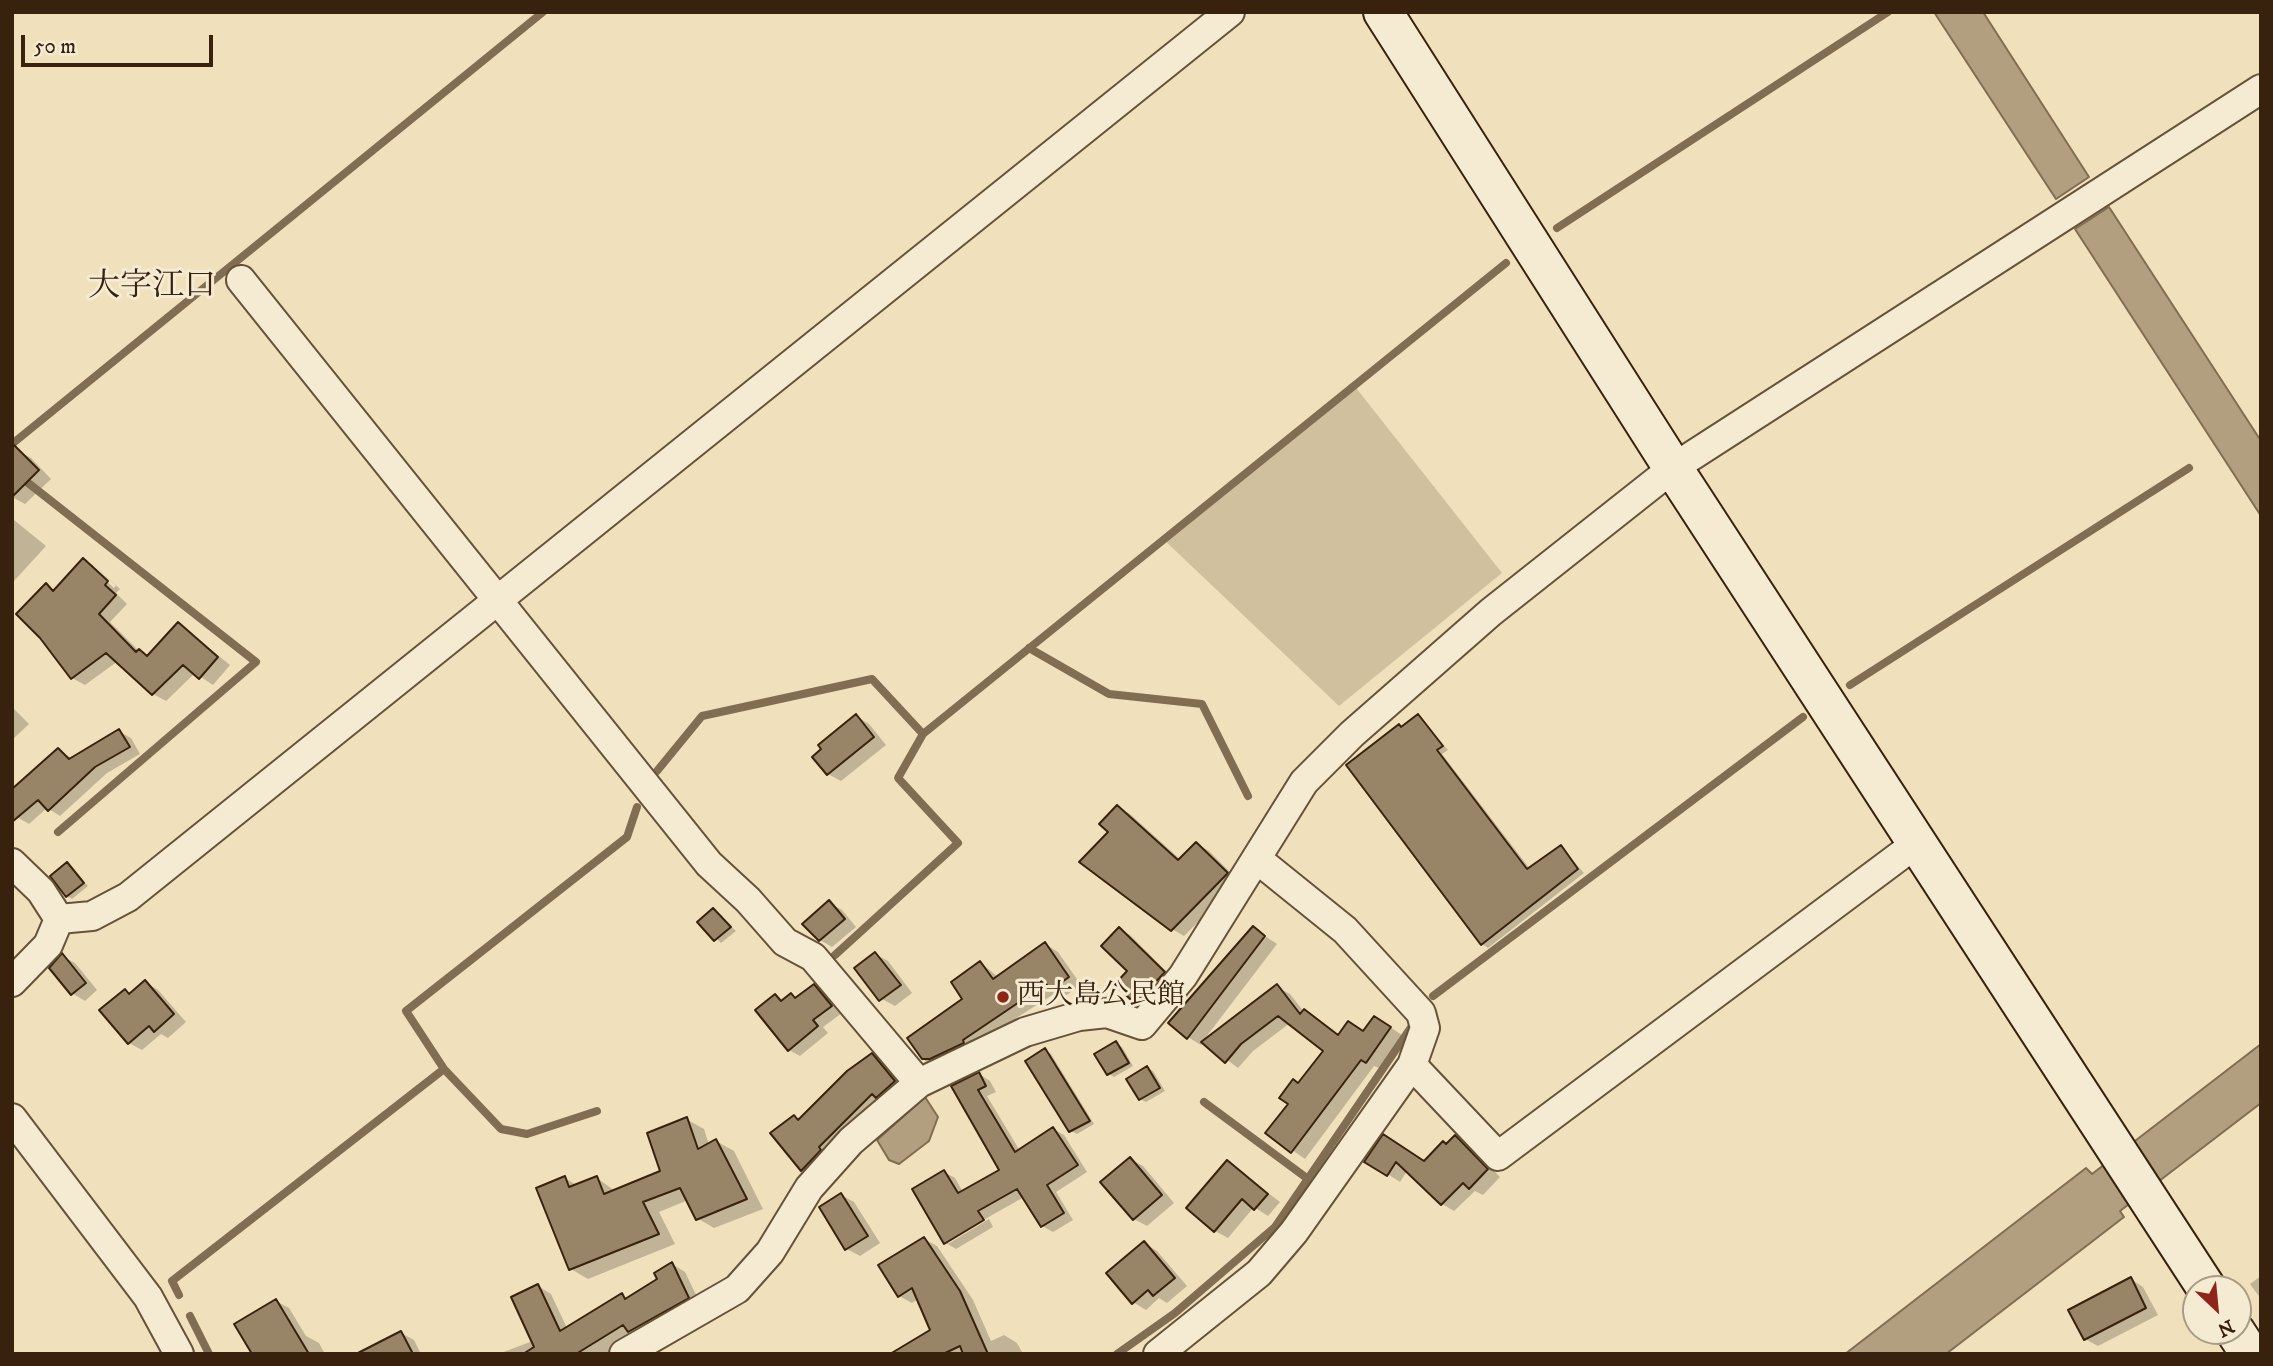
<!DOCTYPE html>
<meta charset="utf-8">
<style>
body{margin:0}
#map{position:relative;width:2273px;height:1366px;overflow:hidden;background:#f0e0bc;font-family:"IM FELL DW Pica",serif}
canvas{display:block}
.frame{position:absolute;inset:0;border:14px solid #38220d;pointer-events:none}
.north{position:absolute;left:2182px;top:1275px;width:70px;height:70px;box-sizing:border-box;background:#f5ebd3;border:2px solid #a99b84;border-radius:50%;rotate:154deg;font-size:19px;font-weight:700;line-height:28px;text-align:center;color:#38220d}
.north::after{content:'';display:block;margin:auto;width:24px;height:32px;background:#8f2418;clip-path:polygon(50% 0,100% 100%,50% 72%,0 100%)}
.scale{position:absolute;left:21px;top:35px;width:192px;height:32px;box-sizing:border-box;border:4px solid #38220d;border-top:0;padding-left:9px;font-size:21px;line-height:24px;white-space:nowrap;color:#38220d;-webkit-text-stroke:5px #f5ebd3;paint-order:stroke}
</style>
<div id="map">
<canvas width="2273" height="1366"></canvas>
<div class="frame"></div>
<div class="north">N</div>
<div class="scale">50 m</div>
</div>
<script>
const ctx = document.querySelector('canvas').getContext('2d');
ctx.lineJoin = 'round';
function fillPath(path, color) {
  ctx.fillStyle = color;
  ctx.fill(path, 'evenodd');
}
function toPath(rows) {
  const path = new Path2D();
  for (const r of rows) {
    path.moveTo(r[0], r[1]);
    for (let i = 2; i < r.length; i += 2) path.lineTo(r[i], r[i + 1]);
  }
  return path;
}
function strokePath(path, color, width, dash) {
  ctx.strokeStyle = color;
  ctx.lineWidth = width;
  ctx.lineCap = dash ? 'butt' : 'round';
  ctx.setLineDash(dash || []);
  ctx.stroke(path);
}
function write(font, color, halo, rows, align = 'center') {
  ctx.font = font + ' "IM FELL DW Pica","Noto Serif JP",serif';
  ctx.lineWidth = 6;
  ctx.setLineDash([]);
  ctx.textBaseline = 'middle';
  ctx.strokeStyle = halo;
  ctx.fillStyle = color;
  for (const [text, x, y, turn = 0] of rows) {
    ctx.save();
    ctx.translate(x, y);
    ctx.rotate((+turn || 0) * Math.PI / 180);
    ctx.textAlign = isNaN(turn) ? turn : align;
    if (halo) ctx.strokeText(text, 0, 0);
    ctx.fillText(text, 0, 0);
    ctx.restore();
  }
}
const green = toPath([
 [1353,384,1502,573,1339,706,1161,537]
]);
const water = toPath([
 [1934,12,1983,12,2089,177,2056,199,1934,12],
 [2109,207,2261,441,2261,516,2075,229,2109,207],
 [2261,1044,2261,1103,2120,1211,2124,1217,1946,1354,1845,1354,2086,1168,2092,1174,2261,1044],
 [925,1097,938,1117,929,1141,899,1164,889,1160,877,1140,925,1097]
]);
const shadow = toPath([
 [18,451,31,458,51,479,25,504,12,497,12,456],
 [14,520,46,546,14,581,12,522],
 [83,560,93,565,93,569,114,588,116,585,96,567,120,589,116,593,127,604,110,622,139,651,148,656,179,624,230,665,213,685,195,673,166,701,153,694,118,661,85,685,72,678,46,585,56,591],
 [12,707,29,724,12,740],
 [856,716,869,724,886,745,841,781,828,774,814,757],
 [1418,716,1448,750,1442,754,1530,869,1561,847,1584,873,1488,948,1482,944,1402,728],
 [120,732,131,738,140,754,107,773,60,816,47,808,29,824,17,817,58,750,73,759],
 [1118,807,1130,814,1181,860,1197,844,1209,851,1239,881,1184,936,1172,929,1110,832],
 [67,864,88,886,72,899,67,896],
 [829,903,842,910,856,927,832,947,820,940],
 [714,910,736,931,721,943,700,922],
 [1253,928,1277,944,1203,1041,1277,987,1290,994,1304,1012,1340,1036,1364,1033,1387,1025,1402,1035,1379,1068,1374,1066,1305,1159,1268,1133,1325,1050,1290,1023,1253,1051,1238,1068,1203,1042,1201,1045,1188,1037],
 [1119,929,1130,935,1174,979,1147,1008,1136,1002],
 [1045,944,1058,952,1081,985,1065,996,1057,992,938,1068,925,1061,909,1038,965,999,981,963,998,977],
 [875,954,888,961,912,993,895,1006,882,999],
 [62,956,75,963,97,990,85,1001,72,993],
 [145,982,158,990,186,1022,168,1038,161,1034,142,1050,129,1043,125,991,131,995],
 [814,986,825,992,842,1013,823,1027,828,1033,800,1056,789,1050,775,996,784,1001,791,995,797,998],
 [1116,1043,1122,1047,1133,1066,1114,1077,1109,1074],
 [1045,1051,1051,1054,1094,1124,1077,1134,1071,1131],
 [872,1055,885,1063,907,1089,814,1177,802,1170,794,1117,800,1121],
 [1147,1068,1153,1071,1165,1091,1146,1102,1140,1099],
 [979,1074,990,1081,996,1092,987,1096,1020,1151,1053,1129,1064,1135,1087,1172,1056,1192,1073,1220,1053,1232,1042,1226,1024,1197,948,1240,948,1244,989,1219,993,1227,956,1249,946,1243,944,1172,955,1178,963,1192,1002,1171,954,1087],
 [686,1119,704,1129,709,1145,716,1141,734,1151,763,1209,714,1228,697,1218,688,1200,659,1212,675,1244,588,1279,571,1269,565,1178,578,1186,597,1178,615,1191,663,1172],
 [1455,1137,1468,1144,1500,1177,1483,1195,1475,1191,1454,1211,1442,1204,1407,1171,1400,1182,1367,1161,1425,1162],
 [1130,1159,1143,1166,1174,1203,1147,1226,1134,1219],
 [1227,1162,1280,1202,1268,1216,1254,1207,1228,1238,1215,1231],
 [841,1195,854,1202,880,1243,860,1256,847,1249],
 [924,1239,937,1246,973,1300,991,1341,1004,1335,1017,1343,1023,1354,894,1354,932,1331,918,1299,912,1303,899,1296],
 [1144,1243,1157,1251,1187,1286,1167,1303,1159,1298,1146,1310,1133,1302],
 [672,1264,685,1272,701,1305,625,1354,498,1354,533,1341,538,1286,551,1294,567,1328,622,1295,628,1299,659,1280],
 [2261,1276,2261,1299,2250,1284],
 [2131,1279,2143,1287,2158,1315,2098,1346,2085,1339],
 [276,1301,289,1308,306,1336,319,1343,325,1354,261,1354],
 [401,1333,414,1340,421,1354,359,1354]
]);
const stream = toPath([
 [1557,228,1888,12],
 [12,444,543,12],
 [18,475,256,662,58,832],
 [1029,648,1109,694,1202,704,1248,796],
 [1850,685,2189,468],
 [657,771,702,716,872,679,923,734,1506,263],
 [835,955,958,843,898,778,923,734],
 [1433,996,1803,717],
 [444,1069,406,1011,627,837,637,807],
 [1204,1102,1308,1179],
 [179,1295,172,1281,444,1069,501,1129,527,1134,597,1111],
 [190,1316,209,1354],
 [1117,1354,1175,1313,1275,1227,1412,1026]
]);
const building = toPath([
 [12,443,39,470,12,497,12,443],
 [83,558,108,581,105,585,116,595,99,614,136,652,139,649,147,656,178,622,218,657,199,679,183,665,152,695,106,653,71,679,40,638,16,614,46,583,53,591,83,558],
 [856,714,874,737,827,775,812,757,821,749,818,745,856,714],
 [1418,714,1443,746,1437,750,1527,869,1561,845,1578,869,1481,945,1346,765,1399,724,1401,727,1418,714],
 [119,729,130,747,95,767,48,811,38,800,12,822,12,789,58,748,69,759,119,729],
 [1117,805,1178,860,1196,842,1228,873,1171,931,1079,862,1108,832,1099,824,1117,805],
 [67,862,84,883,66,897,50,876,67,862],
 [829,900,845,919,819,941,802,924,829,900],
 [713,908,731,927,714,941,697,922,713,908],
 [1253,926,1265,936,1187,1039,1168,1023,1253,926],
 [1119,927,1165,972,1135,1004,1115,984,1127,971,1101,946,1119,927],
 [1045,942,1069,977,1051,990,1046,984,963,1040,964,1043,930,1059,922,1059,907,1038,962,999,951,982,980,961,993,979,1045,942],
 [875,952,901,985,879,1001,854,968,875,952],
 [62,953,86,983,71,995,49,968,62,953],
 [145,980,174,1014,154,1032,149,1026,128,1044,99,1010,125,989,129,994,145,980],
 [814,984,832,1006,813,1020,818,1026,788,1051,755,1010,775,994,781,1001,791,993,795,998,814,984],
 [1277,984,1300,1014,1304,1009,1338,1035,1348,1021,1363,1031,1374,1016,1391,1027,1366,1063,1361,1060,1291,1153,1265,1133,1288,1104,1279,1098,1293,1079,1298,1083,1323,1051,1278,1016,1241,1044,1225,1063,1201,1042,1277,984],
 [1116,1041,1129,1063,1107,1075,1094,1054,1116,1041],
 [1045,1048,1090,1121,1069,1132,1025,1061,1045,1048],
 [872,1053,895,1081,876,1098,872,1094,819,1147,821,1150,801,1171,770,1133,794,1115,798,1120,847,1071,872,1053],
 [1147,1066,1160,1088,1139,1100,1126,1079,1147,1066],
 [979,1072,986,1086,978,1090,1015,1152,1053,1127,1078,1165,1047,1185,1064,1213,1041,1227,1017,1189,978,1211,984,1220,944,1244,912,1189,944,1170,958,1193,999,1170,951,1086,979,1072],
 [687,1117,698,1149,716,1139,747,1199,696,1220,680,1188,643,1202,659,1234,569,1270,536,1188,565,1176,569,1187,597,1176,604,1194,660,1171,647,1133,687,1117],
 [1383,1134,1424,1161,1443,1141,1446,1144,1455,1135,1488,1169,1469,1189,1463,1183,1441,1205,1396,1162,1387,1176,1364,1162,1383,1134],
 [1130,1157,1162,1195,1133,1220,1100,1182,1130,1157],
 [1227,1160,1268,1194,1254,1210,1242,1199,1214,1232,1186,1208,1227,1160],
 [841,1193,868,1236,845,1250,819,1207,841,1193],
 [924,1237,960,1291,988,1354,963,1354,960,1346,943,1354,890,1354,930,1330,912,1288,898,1297,878,1265,924,1237],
 [1144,1241,1175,1278,1153,1296,1148,1290,1132,1304,1106,1273,1144,1241],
 [672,1262,689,1298,628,1332,623,1325,576,1354,523,1354,534,1347,511,1297,538,1284,560,1331,622,1293,625,1299,657,1279,654,1273,672,1262],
 [2131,1277,2146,1308,2084,1340,2068,1310,2131,1277],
 [276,1299,309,1354,252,1354,234,1324,276,1299],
 [401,1331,413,1354,356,1354,401,1331]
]);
const street = toPath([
 [241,280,709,864,748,900,785,942,813,957,919,1083],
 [12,863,41,891,59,919],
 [59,919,92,916,128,897,1230,12],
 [12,982,48,945,59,919],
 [1412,1065,1498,1156,1917,843],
 [12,1118,148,1297,179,1354],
 [624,1354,737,1289,770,1252,809,1188,851,1141,919,1083,1025,1032,1079,1016,1107,1013,1142,1025,1183,976,1304,782,1352,734,1491,612,1673,468,2261,89],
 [1158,1354,1259,1273,1294,1232,1412,1065,1425,1028,1421,1013,1345,930,1257,859]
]);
const secondary = toPath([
 [1383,12,1673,468,2207,1289],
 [2235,1331,2250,1354]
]);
const markers = [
 [1003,997,7,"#8f2418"]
];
const poiNames = [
 ["西大島公民館",1017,997]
];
const quarterNames = [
 ["大字江口",152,288]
];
fillPath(green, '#d1c09e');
fillPath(water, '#b19f80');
strokePath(water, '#816d52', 2);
fillPath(shadow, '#0003');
strokePath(stream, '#816d52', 8);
fillPath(building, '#988568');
strokePath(building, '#38220d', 2);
strokePath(street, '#665239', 32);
strokePath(secondary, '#38220d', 42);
strokePath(street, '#f5ebd3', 28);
strokePath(secondary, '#f5ebd3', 38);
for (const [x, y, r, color] of markers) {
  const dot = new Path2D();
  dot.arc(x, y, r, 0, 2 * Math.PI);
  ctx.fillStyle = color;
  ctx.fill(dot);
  strokePath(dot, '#f5ebd3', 2.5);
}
write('28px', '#38220d', '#f5ebd3', poiNames, 'left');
write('32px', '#38220d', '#f5ebd3', quarterNames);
</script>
